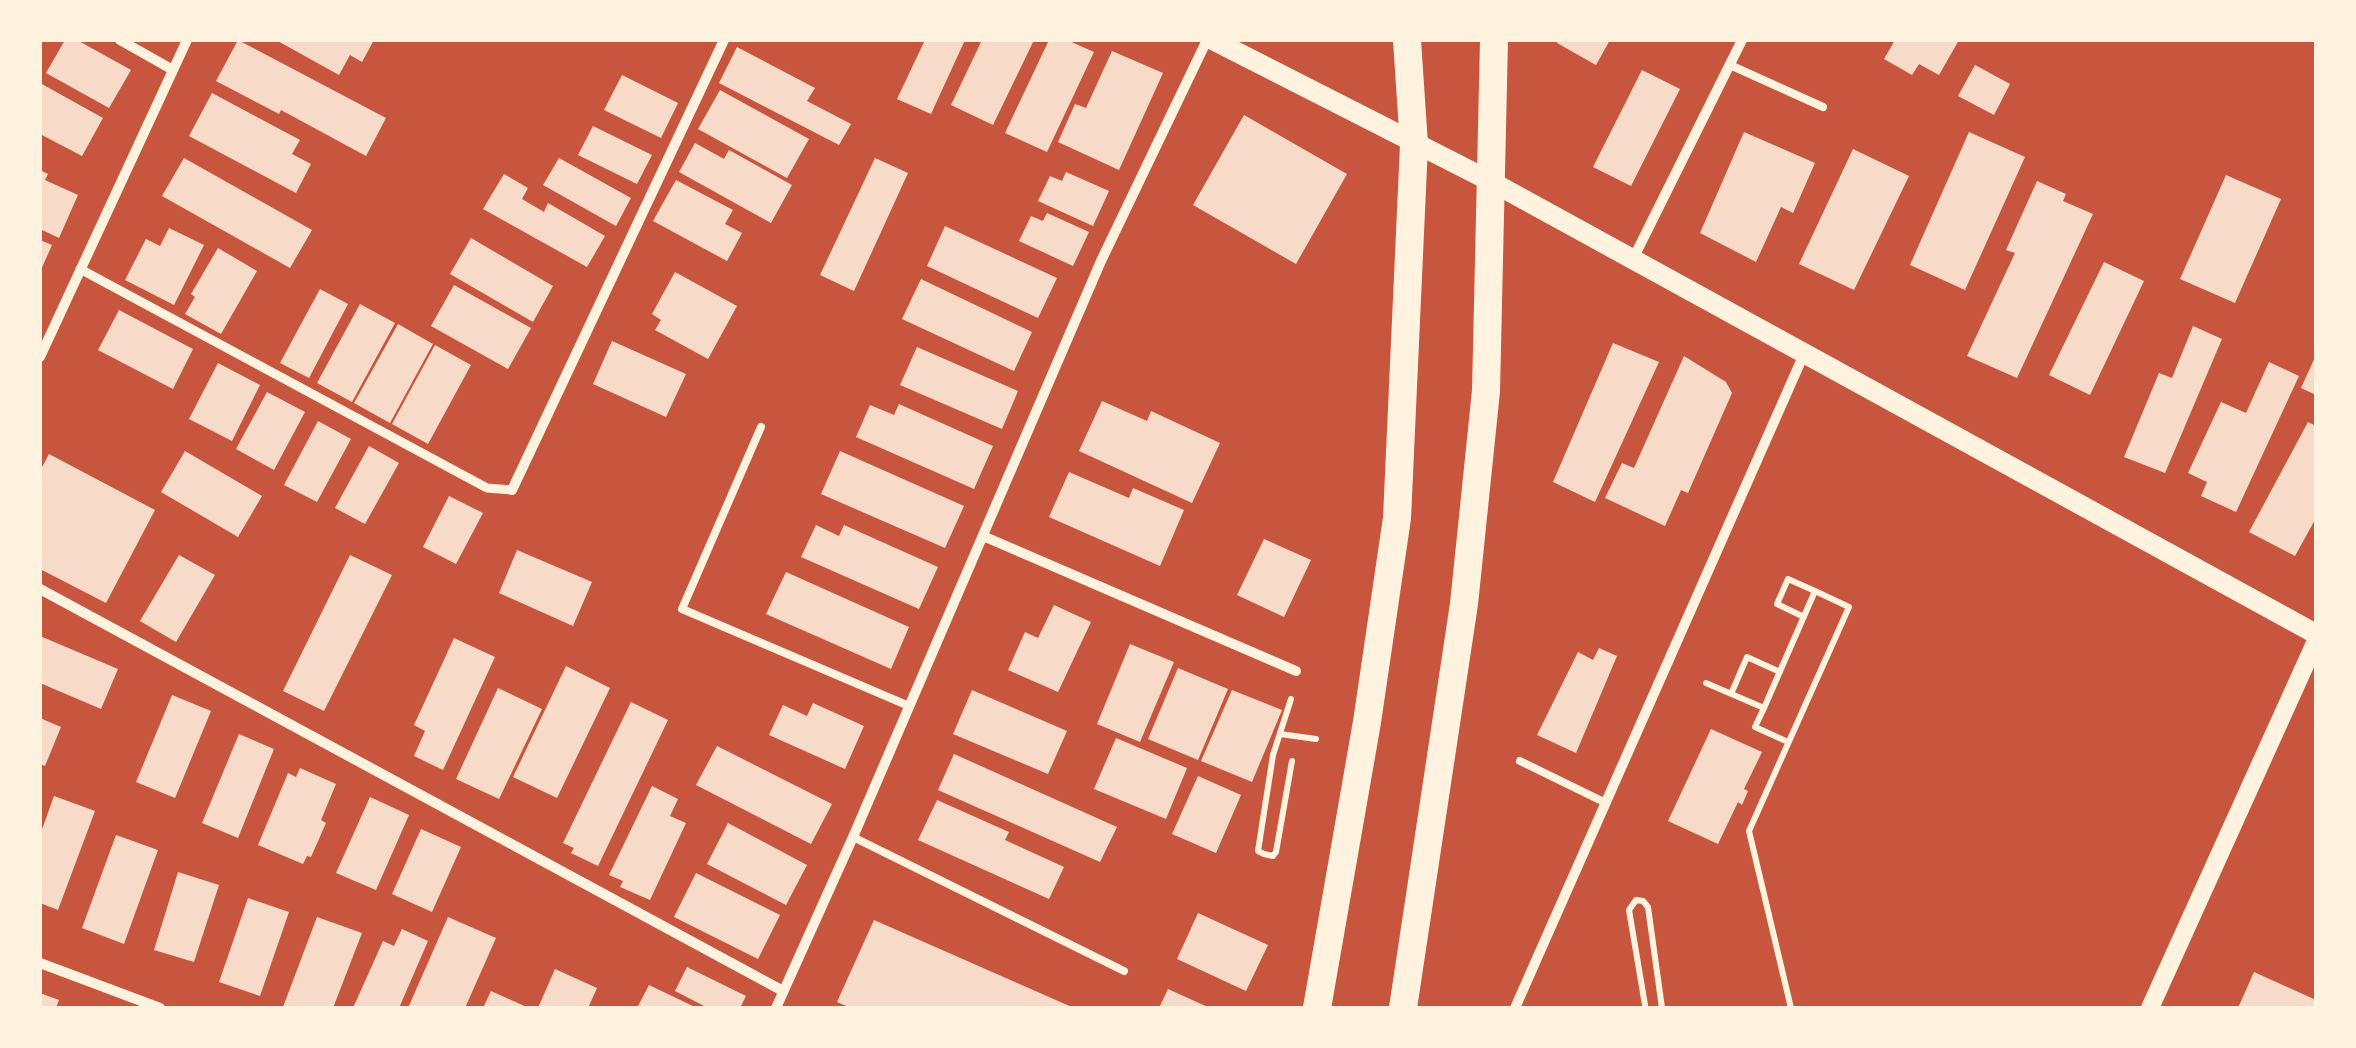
<!DOCTYPE html>
<style>
body{margin:0}
#map{position:relative;width:2356px;height:1048px;overflow:hidden;background:#c8553d;font-family:Arial,sans-serif}
canvas{display:block}
.frame{position:absolute;inset:0;border:42px solid #fff3e0;pointer-events:none}
</style>
<div id="map">
<canvas width="2356" height="1048"></canvas>
<div class="frame"></div>
</div>
<script>
const ctx = document.querySelector('canvas').getContext('2d');
ctx.lineJoin = 'round';
function fillPath(path, color) {
  ctx.fillStyle = color;
  ctx.fill(path, 'evenodd');
}
function toPath(rows) {
  const path = new Path2D();
  for (const r of rows) {
    path.moveTo(r[0], r[1]);
    for (let i = 2; i < r.length; i += 2) path.lineTo(r[i], r[i + 1]);
  }
  return path;
}
function strokePath(path, color, width, dash) {
  ctx.strokeStyle = color;
  ctx.lineWidth = width;
  ctx.lineCap = dash ? 'butt' : 'round';
  ctx.setLineDash(dash || []);
  ctx.stroke(path);
}
const building = toPath([
 [65,40,77,40,131,70,109,108,46,73],
 [238,40,386,118,366,156,281,110,279,114,216,81],
 [276,40,374,40,362,62,350,55,339,75],
 [925,40,965,40,931,114,897,99],
 [982,40,1034,40,993,125,951,105],
 [1049,40,1067,40,1094,52,1047,152,1005,133],
 [1559,40,1610,40,1596,65,1557,43],
 [1895,40,1959,40,1939,75,1919,64,1912,75,1884,59],
 [737,47,815,88,807,101,851,124,839,145,719,83],
 [1112,51,1163,73,1119,170,1058,142,1075,104,1086,108],
 [1975,65,2010,84,1994,115,1958,96],
 [1642,70,1680,89,1631,186,1593,167],
 [622,75,678,103,661,138,604,110],
 [40,83,103,118,82,156,40,134],
 [720,90,809,139,787,178,698,129],
 [212,93,300,140,292,154,311,164,296,193,189,136],
 [1244,115,1347,174,1296,264,1193,205],
 [593,126,652,155,637,184,578,155],
 [1744,132,1815,163,1793,213,1781,207,1756,262,1700,233],
 [1969,132,2025,157,1965,290,1910,265],
 [695,143,724,159,729,150,792,185,771,223,679,172],
 [1853,149,1909,176,1854,290,1799,264],
 [184,158,312,230,290,268,162,196],
 [559,158,631,198,616,226,543,185],
 [875,158,908,173,854,291,820,275],
 [40,170,48,174,45,180,78,195,59,238,40,229],
 [1066,172,1109,191,1093,226,1038,201,1050,176,1062,181],
 [504,174,528,188,522,199,544,212,548,203,605,236,587,267,483,209],
 [2226,175,2281,199,2235,303,2180,279],
 [676,180,733,210,725,224,742,233,727,261,653,221],
 [2037,181,2066,194,2063,201,2093,214,2017,378,1967,356,2015,253,2006,250],
 [1047,213,1089,232,1073,266,1019,241,1031,216,1043,221],
 [945,226,1057,278,1038,318,927,266],
 [169,228,204,245,174,305,125,280,146,239,160,246],
 [471,238,553,286,533,322,450,274],
 [40,240,52,245,40,272],
 [218,248,257,271,221,334,185,314,195,297,191,294],
 [2104,262,2144,281,2090,395,2049,375],
 [675,272,737,306,708,359,655,330,661,320,652,314],
 [921,279,1032,332,1014,371,902,319],
 [454,285,531,328,508,369,431,326],
 [320,289,348,304,309,378,280,363],
 [360,304,395,323,352,402,317,383],
 [119,310,193,349,173,389,98,350],
 [398,324,433,344,390,423,354,403],
 [2193,326,2222,339,2165,473,2124,457,2159,373,2172,378],
 [612,341,686,374,666,417,593,384],
 [1613,343,1659,362,1595,502,1553,482],
 [435,345,471,365,428,444,392,424],
 [917,347,1018,391,1002,429,900,385],
 [2316,355,2316,395,2301,388],
 [1684,356,1726,382,1732,393,1688,493,1681,490,1665,526,1605,498,1622,463,1634,468],
 [2269,362,2299,376,2236,512,2201,496,2207,482,2188,473,2221,402,2246,413],
 [218,363,260,385,232,441,189,419],
 [267,392,305,412,274,470,236,449],
 [1102,401,1147,421,1151,411,1220,443,1192,503,1079,451],
 [899,404,993,446,974,489,856,437,870,405,894,415],
 [318,421,351,439,317,502,284,485],
 [2308,422,2316,426,2316,518,2295,556,2249,532],
 [369,446,399,463,365,524,335,508],
 [185,451,262,496,238,537,161,492],
 [840,451,964,506,945,548,821,494],
 [49,454,155,510,106,603,40,569,40,471],
 [1069,472,1129,498,1133,488,1184,510,1160,566,1049,517],
 [449,496,483,513,456,564,423,547],
 [816,525,839,536,844,525,938,567,919,609,801,557],
 [1264,539,1311,560,1284,617,1237,595],
 [517,550,592,582,573,626,499,593],
 [179,555,215,575,176,642,140,621],
 [350,555,392,575,324,711,283,691],
 [786,572,909,627,891,669,766,614],
 [1054,605,1091,622,1058,692,1008,670,1025,632,1038,638],
 [40,636,118,669,101,709,40,683],
 [454,638,495,657,443,770,414,756,425,731,414,725],
 [1130,644,1174,662,1140,742,1097,724],
 [1599,648,1617,656,1576,753,1537,735,1578,652,1593,660],
 [566,666,610,688,557,798,513,777],
 [1178,668,1228,689,1198,760,1148,739],
 [498,688,542,709,499,799,456,779],
 [972,690,1067,731,1048,774,953,734],
 [1232,690,1282,710,1252,782,1201,761],
 [172,695,211,711,175,798,136,782],
 [631,702,668,720,598,866,571,853,574,848,563,843],
 [813,703,864,726,845,769,769,735,783,705,807,716],
 [40,718,61,727,45,766,40,764],
 [1711,729,1762,752,1744,789,1748,791,1742,805,1738,802,1718,844,1668,821],
 [239,734,274,749,238,838,202,823],
 [1116,738,1187,768,1166,819,1094,789],
 [717,746,832,804,811,844,696,785],
 [954,754,1117,827,1100,862,938,790],
 [300,768,336,784,321,820,326,823,311,857,307,856,303,864,258,845,288,773,296,777],
 [1198,776,1241,795,1216,853,1172,834],
 [652,786,678,799,670,816,686,823,650,900,620,887,623,881,609,875],
 [54,796,95,811,58,910,40,903,40,835],
 [370,797,409,815,376,890,336,873],
 [937,800,1009,832,1005,840,1064,867,1049,899,918,840],
 [728,823,807,865,786,905,707,864],
 [421,829,461,847,432,912,392,894],
 [116,835,158,850,124,944,82,928],
 [178,872,219,885,194,962,154,950],
 [696,873,780,915,758,959,674,917],
 [248,898,289,912,260,996,219,982],
 [1198,913,1268,945,1246,991,1177,959],
 [317,917,362,933,333,1008,287,1008,283,1007],
 [448,917,496,938,465,1008,408,1008],
 [874,920,1074,1008,851,1008,837,1002],
 [402,929,428,941,399,1008,353,1008,383,941,394,946],
 [687,967,746,996,740,1008,708,1008,675,991],
 [555,969,597,988,588,1008,538,1008],
 [2254,972,2316,1000,2316,1008,2238,1008],
 [649,985,697,1008,637,1008],
 [1168,989,1210,1008,1159,1008],
 [491,991,529,1008,483,1008],
 [40,993,59,1000,56,1008,40,1008]
]);
const path = toPath([
 [1804,617,1777,604,1788,579,1815,591],
 [1706,683,1764,708,1815,591,1849,607,1749,831,1791,1008],
 [1731,694,1747,657,1780,672],
 [1291,699,1273,755,1258,851,1264,854,1273,856,1276,852,1292,761],
 [1764,708,1755,727,1788,742],
 [1280,734,1316,739],
 [1645,1005,1629,910,1636,900,1643,901,1648,907,1662,1008]
]);
const service = toPath([
 [1730,65,1823,107],
 [761,427,682,609,909,706],
 [1520,761,1606,803],
 [853,837,1124,971]
]);
const pedestrian = toPath([
 [80,269,487,488,512,490]
]);
const minor = toPath([
 [120,40,173,70],
 [1633,259,1742,40],
 [40,357,187,40],
 [512,490,724,40],
 [983,536,1296,671],
 [40,589,783,991],
 [40,963,160,1008],
 [776,1008,853,837,1101,261,1207,40],
 [1515,1008,1804,354]
]);
const tertiary = toPath([
 [2150,1008,2316,641]
]);
const secondary = toPath([
 [1213,40,1492,182,2316,634]
]);
const trunk = toPath([
 [1317,1008,1367,722,1397,518,1414,145,1407,40],
 [1403,1008,1464,604,1486,391,1494,40]
]);
fillPath(building, '#f7dbc8');
strokePath(path, '#fff3e0', 6);
strokePath(service, '#fff3e0', 8);
strokePath(pedestrian, '#fff3e0', 9);
strokePath(minor, '#fff3e0', 10);
strokePath(tertiary, '#fff3e0', 18);
strokePath(secondary, '#fff3e0', 20);
strokePath(trunk, '#fff3e0', 28);
</script>
